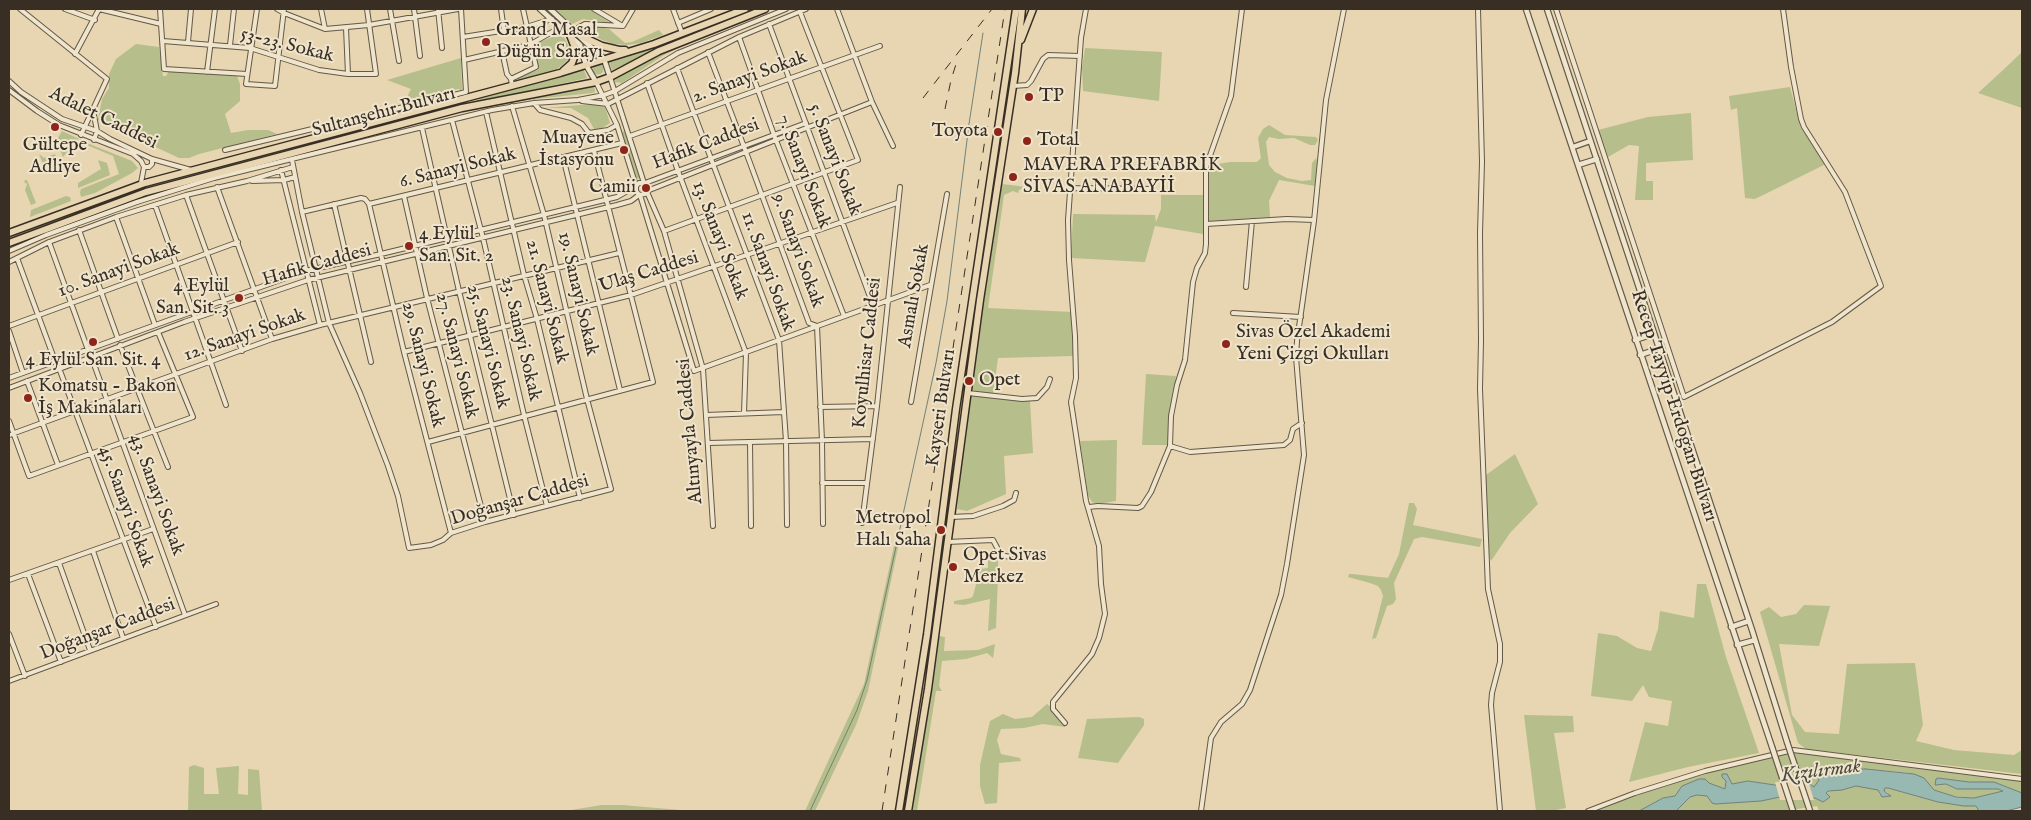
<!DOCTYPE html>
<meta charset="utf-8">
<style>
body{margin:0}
#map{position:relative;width:2031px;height:820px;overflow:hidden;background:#e7d6b1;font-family:"IM FELL English",serif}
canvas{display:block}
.frame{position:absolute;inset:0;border:10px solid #392e24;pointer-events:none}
</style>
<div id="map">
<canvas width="2031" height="820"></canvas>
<div class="frame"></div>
</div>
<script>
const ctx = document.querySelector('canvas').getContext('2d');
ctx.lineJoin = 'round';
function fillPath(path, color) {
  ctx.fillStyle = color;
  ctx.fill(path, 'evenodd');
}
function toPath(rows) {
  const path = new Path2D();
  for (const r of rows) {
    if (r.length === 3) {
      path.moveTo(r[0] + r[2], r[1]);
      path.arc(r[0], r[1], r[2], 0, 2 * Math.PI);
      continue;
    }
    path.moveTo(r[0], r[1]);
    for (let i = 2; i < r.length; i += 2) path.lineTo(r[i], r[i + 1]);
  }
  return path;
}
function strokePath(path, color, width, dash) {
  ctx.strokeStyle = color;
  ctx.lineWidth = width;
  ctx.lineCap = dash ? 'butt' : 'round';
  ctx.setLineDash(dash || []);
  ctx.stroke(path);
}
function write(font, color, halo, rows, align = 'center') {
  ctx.font = font + ' "IM FELL English",serif';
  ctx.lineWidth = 4;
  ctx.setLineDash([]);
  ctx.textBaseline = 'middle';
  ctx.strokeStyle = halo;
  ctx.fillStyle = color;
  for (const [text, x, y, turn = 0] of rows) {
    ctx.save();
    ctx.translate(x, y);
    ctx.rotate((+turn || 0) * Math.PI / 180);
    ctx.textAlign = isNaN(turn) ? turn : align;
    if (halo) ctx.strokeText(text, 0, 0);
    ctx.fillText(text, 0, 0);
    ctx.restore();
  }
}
const green = toPath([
 [554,9,589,9,611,23,583,19,572,24],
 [721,20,722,22,612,70,608,59],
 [586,26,594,26,609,29,625,43,632,42,659,30,663,35,641,43,627,45,614,44,602,40,583,30],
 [562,33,572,53,568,60,556,70,519,82,517,81,520,77,538,70,535,44],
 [700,38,664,55,622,83,615,82,614,78,651,57],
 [136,44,159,47,163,76,166,76,169,71,237,76,240,84,240,101,225,114,231,133,248,130,268,130,277,134,199,154,189,158,179,158,98,120,102,99,109,88,109,74,116,59],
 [1085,48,1162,52,1159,101,1083,91,1082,68],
 [2022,52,2022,108,1978,93,2002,71],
 [461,58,462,90,458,89,429,96,429,98,421,100,407,97,411,89,387,80],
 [598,69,5.5],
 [583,68,587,78,477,102,477,100],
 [594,85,595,92,592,93,517,101,469,111,469,110],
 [1790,87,1801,128,1826,164,1755,199,1745,198,1737,108,1731,110,1729,96],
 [592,104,605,107,610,123,599,130,594,129,588,118,571,108,546,108],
 [1691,113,1693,160,1646,163,1646,181,1653,181,1653,200,1635,200,1639,146,1629,145,1608,157,1598,130,1648,117],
 [1269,125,1285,135,1316,137,1318,140,1315,145,1310,145,1294,138,1279,139,1269,137,1266,142,1269,165,1275,172,1287,178,1302,181,1311,180,1312,163,1316,158,1317,162,1315,186,1279,180,1269,201,1270,217,1209,221,1208,168,1212,165,1230,162,1257,162,1261,158,1258,138,1263,129],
 [62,131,79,139,73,141,72,146,63,157,61,152,63,145,58,141,58,138],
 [625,131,641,177,635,180,621,132],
 [82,141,132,161,138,168,132,173,95,193,81,197,80,192,81,189,119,174,113,156,82,143],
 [39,154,44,158,55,154,58,161,44,166],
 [98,160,107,163,110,175,78,188,78,183,101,169],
 [25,180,27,180,36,203,31,205,25,190,27,184,24,182],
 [1002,184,1026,187,1019,190,1018,193,1013,191,1004,195,988,308,1072,312,1073,356,998,358,993,394,970,390],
 [1161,195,1203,195,1203,234,1155,226,1145,262,1071,258,1073,214,1155,215,1156,222,1161,209],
 [66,196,70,197,71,201,30,217,31,210],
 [1146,374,1176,376,1167,445,1142,445],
 [969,396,1030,401,1033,453,1004,456,1006,494,967,511,957,509],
 [1117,440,1116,501,1098,504,1092,502,1088,495,1080,441],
 [1515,454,1538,504,1510,533,1491,561,1488,553,1486,475],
 [1409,503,1414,503,1417,509,1413,525,1482,539,1480,547,1422,537,1414,539,1394,583,1396,599,1393,604,1387,606,1376,638,1372,639,1383,596,1381,590,1378,586,1370,583,1348,577,1349,574,1353,574,1388,578,1399,554],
 [894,546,898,547,868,691,856,725,815,811,805,811,864,684],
 [988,559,998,560,998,577,996,628,988,631,990,599,964,605,954,604,954,601,971,598,973,596,980,569,988,568],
 [1697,584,1706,584,1726,657,1759,753,1688,767,1629,782,1645,722,1668,726,1672,701,1649,697,1643,685,1632,701,1591,696,1598,633,1617,636,1637,648,1651,651,1658,629,1660,611,1694,618],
 [1804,605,1830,606,1819,646,1779,644,1792,715,1805,732,1839,734,1847,664,1915,663,1923,725,1916,741,1954,750,2014,755,2022,750,2022,774,1806,749,1798,743,1760,612,1769,607,1781,617,1796,614],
 [939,636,945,637,944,651,978,650,995,644,993,658,987,653,966,659,942,661,939,686,942,691,936,691,917,811,911,811],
 [1047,704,1061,715,1066,721,1065,727,1043,724,1024,728,1001,729,997,740,1001,754,1020,758,1021,761,999,763,997,803,985,804,980,786,980,765,990,721,1003,714,1015,719,1032,717],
 [1524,715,1573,716,1574,732,1554,733,1566,808,1551,811,1536,811],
 [1139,717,1144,719,1144,725,1118,763,1078,758,1087,719],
 [1793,752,2022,781,2022,793,1994,782,1969,782,1938,778,1935,785,1946,784,1957,789,1998,789,2003,792,1974,798,1953,796,1934,790,1908,773,1866,769,1817,775,1820,780,1814,787,1804,785,1775,785,1751,781,1732,784,1725,778,1727,783,1725,789,1708,783,1705,779,1699,779,1682,786,1675,796,1663,798,1639,811,1594,811,1636,795,1705,773],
 [194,765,204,768,204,794,219,794,216,768,239,766,238,794,248,795,248,769,259,770,262,811,188,811,189,767],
 [1856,786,1875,788,1878,790,1880,795,1889,793,1884,791,1885,788,1888,788,1938,802,1964,806,1976,806,1979,811,1819,811,1817,806,1784,811,1676,811,1690,797,1697,795,1707,796,1712,803,1715,804,1761,801,1780,797,1815,798,1823,802,1828,791,1842,790],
 [602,805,622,805,692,811,565,811]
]);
const water = toPath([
 [1866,769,1914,774,1924,778,1934,790,1956,797,1974,798,2003,791,1998,789,1957,789,1946,784,1935,785,1936,779,1938,778,1969,782,1994,782,2022,793,2022,807,2006,811,1979,811,1976,806,1964,806,1938,802,1888,788,1885,788,1884,791,1891,796,1882,797,1878,790,1856,786,1842,790,1828,791,1826,793,1830,797,1823,802,1815,798,1780,797,1761,801,1715,804,1712,803,1707,796,1697,795,1690,797,1676,811,1639,811,1663,798,1675,796,1682,786,1699,779,1705,779,1709,783,1725,789,1726,781,1722,777,1722,774,1727,774,1732,784,1748,781,1775,785,1810,784,1814,787,1819,780,1816,772,1819,770,1866,769]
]);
const pier = toPath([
 [1808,781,1814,800,1780,800,1775,782]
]);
const stream = toPath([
 [810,811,857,710,867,680,936,363,947,301,969,124,983,33]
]);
const minor = toPath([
 [20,9,107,79,81,135],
 [65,9,95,20],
 [99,9,161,24],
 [160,9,164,69,247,74],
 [257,9,246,84,275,86,284,9],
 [277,9,284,13,325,29,369,25,458,9],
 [321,9,325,29],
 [390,9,399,61],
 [414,9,420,56],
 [438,9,442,48],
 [501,9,504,31],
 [594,9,621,25],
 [673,9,682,33],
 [837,9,872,102,893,146],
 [1478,9,1482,162,1480,233,1481,340,1480,389,1488,589,1500,644,1500,662,1492,693,1491,705,1500,811],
 [1556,9,1684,397,1832,322,1881,286,1845,192,1804,127,1801,119,1791,67,1783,9],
 [678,23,711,9],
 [769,24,873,305],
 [346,28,348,74],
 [574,30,585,24,623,26,633,9],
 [463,37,526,27,552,19],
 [739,37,774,135,844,316],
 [163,41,250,48,319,70,348,74,376,74,367,9],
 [188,42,191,9],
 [230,45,234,9],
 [502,51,507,74,511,79],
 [708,52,746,152,809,323,817,326,822,441,823,524],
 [75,54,99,9],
 [464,60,529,45,561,27],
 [677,68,779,340,786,441,787,525],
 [207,72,215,9],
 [610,77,644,183],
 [9,81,21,92,62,119,97,131,110,139,152,159,191,170],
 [596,82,617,125,636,186],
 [647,83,678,171,746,353,744,413],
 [512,86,511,79,536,67,523,9],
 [1013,86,1027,85,1031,81,1043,59,1048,55,1080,56],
 [9,90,37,111,59,125,133,154,141,161,144,167,141,183],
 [582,101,608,104,739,37,806,9],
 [534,103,540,110,571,118,582,124,589,133,608,130,617,125],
 [93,110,97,131,94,140],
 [486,112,524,275,537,319,580,498],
 [452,120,483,238,524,415,547,506],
 [422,128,459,291,514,515],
 [630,136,880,46],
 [225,150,466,92,461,9],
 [563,157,620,390],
 [292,160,302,212,329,323,360,393,388,466,398,496,409,548,431,545,443,540,451,533,485,522,611,489,587,399,544,215,512,106],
 [144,167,149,167,152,164,152,159],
 [281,170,320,325],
 [252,181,284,180,295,177],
 [645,183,806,123],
 [217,187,272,339],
 [1070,188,1152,189],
 [647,191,872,102],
 [647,192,664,231,703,369,713,526],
 [186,195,242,351],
 [640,195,694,371,930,285],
 [404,196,427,298,485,522],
 [334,204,371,362],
 [369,204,404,352,451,533],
 [155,205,226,405],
 [302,212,361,198,365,199,369,204,622,143],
 [116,217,155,325],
 [1206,224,1287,219,1314,220],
 [79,230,118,339],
 [664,231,858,160,800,12],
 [49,242,88,350],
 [9,251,46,235,137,202,214,178,492,110,534,103,578,100,604,95,615,91,678,53,786,9],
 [17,258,55,361],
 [9,262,49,242,116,217,186,195,247,181,293,167],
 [1246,287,1252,221],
 [1233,313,1301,317],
 [9,326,238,242],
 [9,331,23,373],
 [120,345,168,467],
 [404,352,631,295,897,203],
 [91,356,185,615],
 [59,368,156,627],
 [9,378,305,271,381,254,617,197,636,186],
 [27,381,58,465],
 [9,388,184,322,308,280,617,205,631,201,639,195,645,194,648,188,644,183,639,183,636,186,636,191,639,195],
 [968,393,1022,399,1037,398,1047,387,1050,379],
 [911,402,947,194],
 [820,407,877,406],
 [706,415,784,412],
 [9,421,29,476,193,417,158,332],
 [9,435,272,339,320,325,619,253],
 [428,442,653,382,594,151],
 [750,442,751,526],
 [708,443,873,439],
 [1170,446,1190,452,1284,445,1290,440,1293,429,1302,423],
 [822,483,867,483],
 [1089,507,1098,506,1138,508,1142,506,1151,492,1170,446,1171,416,1177,385,1185,360,1193,282,1197,268,1205,253,1206,244,1206,167,1231,96,1242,9],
 [951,517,973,516,1003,506,1014,500,1016,493],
 [862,523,877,406,900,187],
 [947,542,993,540,1001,555,1010,557],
 [93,551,123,638],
 [59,563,90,650],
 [28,574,61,662],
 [9,580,153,529],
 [9,634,25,676],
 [9,681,216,604],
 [1065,723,1053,709,1053,702,1092,654,1099,638,1105,614,1101,584,1099,546,1086,501,1071,402,1076,378,1075,336,1069,260,1068,220,1081,38,1086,9],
 [1201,811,1211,738,1221,722,1242,704,1250,690,1281,595,1287,564,1304,455,1296,357,1297,341,1314,221,1326,100,1344,9],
 [1588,811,1635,793,1705,771,1793,750,2022,779]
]);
const tertiary = toPath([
 [540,9,580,45,586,65,596,82],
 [550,9,604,59,610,77],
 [1526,9,1772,747],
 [1547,9,1752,630,1787,742],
 [1573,147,1590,141],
 [1578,165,1597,159],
 [1635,340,1653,334],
 [1640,355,1658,349],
 [1731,627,1749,621],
 [1737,645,1755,640]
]);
const trunk = toPath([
 [581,36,602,46,619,50,625,50],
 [1021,40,1033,9],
 [563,71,572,63,575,55,575,48,570,35],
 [9,233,145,183,560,73,654,44,745,9],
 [9,243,146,192,462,108,596,82,610,77,659,51,765,9],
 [899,811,927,635,956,409,1016,9],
 [908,811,928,689,980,300,1015,73,1022,9]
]);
const rail = toPath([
 [923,98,992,9],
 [945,109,951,80,958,58],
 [882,811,1005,9]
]);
const tertiaryBridge = toPath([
 [1787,742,1810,811],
 [1772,747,1793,811]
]);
const markers = [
 [486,42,5,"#8f2418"],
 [1029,97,5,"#8f2418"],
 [55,127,5,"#8f2418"],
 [998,132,5,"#8f2418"],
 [1027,141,5,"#8f2418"],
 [624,150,5,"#8f2418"],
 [1013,177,5,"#8f2418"],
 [646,188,5,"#8f2418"],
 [409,246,5,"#8f2418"],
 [239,298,5,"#8f2418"],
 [93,342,5,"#8f2418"],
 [1226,344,5,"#8f2418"],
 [969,381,5,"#8f2418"],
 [28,398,5,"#8f2418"],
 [941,530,5,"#8f2418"],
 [953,567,5,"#8f2418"]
];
const poiNames = [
 ["Grand Masal",496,31],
 ["Düğün Sarayı",496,53],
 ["TP",1039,97],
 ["Toyota",988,132,"right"],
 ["Muayene",614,139,"right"],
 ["İstasyonu",614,161,"right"],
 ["Total",1037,141],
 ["Gültepe",55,146,"center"],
 ["Adliye",55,168,"center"],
 ["MAVERA PREFABRİK",1023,166],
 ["SİVAS ANABAYİİ",1023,188],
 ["Camii",636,188,"right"],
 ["4 Eylül",419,235],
 ["San. Sit. 2",419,257],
 ["4 Eylül",229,287,"right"],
 ["San. Sit. 3",229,309,"right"],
 ["Sivas Özel Akademi",1236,333],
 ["Yeni Çizgi Okulları",1236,355],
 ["4 Eylül San. Sit. 4",93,361,"center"],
 ["Opet",979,381],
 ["Komatsu - Bakon",38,387],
 ["İş Makinaları",38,409],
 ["Metropol",931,519,"right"],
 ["Halı Saha",931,541,"right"],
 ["Opet Sivas",963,556],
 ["Merkez",963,578]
];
const streetNames = [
 ["53-23. Sokak",287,46,14],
 ["2. Sanayi Sokak",750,78,-20],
 ["Sultanşehir Bulvarı",384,113,-15],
 ["Adalet Caddesi",103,119,26],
 ["Hafik Caddesi",706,145,-21],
 ["5. Sanayi Sokak",834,160,69],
 ["6. Sanayi Sokak",458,169,-14],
 ["7. Sanayi Sokak",803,172,69],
 ["13. Sanayi Sokak",719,241,69],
 ["9. Sanayi Sokak",797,251,70],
 ["Hafik Caddesi",317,266,-16],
 ["10. Sanayi Sokak",119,271,-20],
 ["11. Sanayi Sokak",767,272,70],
 ["Ulaş Caddesi",649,273,-17],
 ["19. Sanayi Sokak",577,294,77],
 ["Asmalı Sokak",915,296,-80],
 ["21. Sanayi Sokak",546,302,76],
 ["12. Sanayi Sokak",245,336,-19],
 ["23. Sanayi Sokak",520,339,77],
 ["25. Sanayi Sokak",487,347,76],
 ["Koyulhisar Caddesi",868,353,-84],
 ["27. Sanayi Sokak",456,356,76],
 ["29. Sanayi Sokak",422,365,76],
 ["Recep Tayyip Erdoğan Bulvarı",1673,406,72],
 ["Kayseri Bulvarı",942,408,-82],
 ["Altınyayla Caddesi",691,431,-95],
 ["43. Sanayi Sokak",156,495,70],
 ["Doğanşar Caddesi",520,501,-16],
 ["45. Sanayi Sokak",125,507,70],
 ["Doğanşar Caddesi",108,630,-21]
];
const waterNames = [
 ["Kızılırmak",1821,772,-7]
];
fillPath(green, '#b6be8c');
fillPath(water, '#98b8b2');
strokePath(water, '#728179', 1);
fillPath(pier, '#e7d6b1');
strokePath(stream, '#728179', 1);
strokePath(minor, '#645847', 6);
strokePath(tertiary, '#645847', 7);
strokePath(trunk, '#392e24', 9);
strokePath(minor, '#efe4cc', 4);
strokePath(tertiary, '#efe4cc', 4.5);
strokePath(trunk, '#e7d6b1', 6);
strokePath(rail, '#392e24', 1, [9, 9]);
strokePath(tertiaryBridge, '#645847', 7, []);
strokePath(tertiaryBridge, '#efe4cc', 4.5);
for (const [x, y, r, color] of markers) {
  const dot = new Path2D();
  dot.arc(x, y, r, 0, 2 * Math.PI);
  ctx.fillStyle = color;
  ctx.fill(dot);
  strokePath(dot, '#efe4cc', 2);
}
write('19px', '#392e24', '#efe4cc', poiNames, 'left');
write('19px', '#392e24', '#efe4cc', streetNames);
write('italic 20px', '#4c4a40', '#efe4cc', waterNames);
</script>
